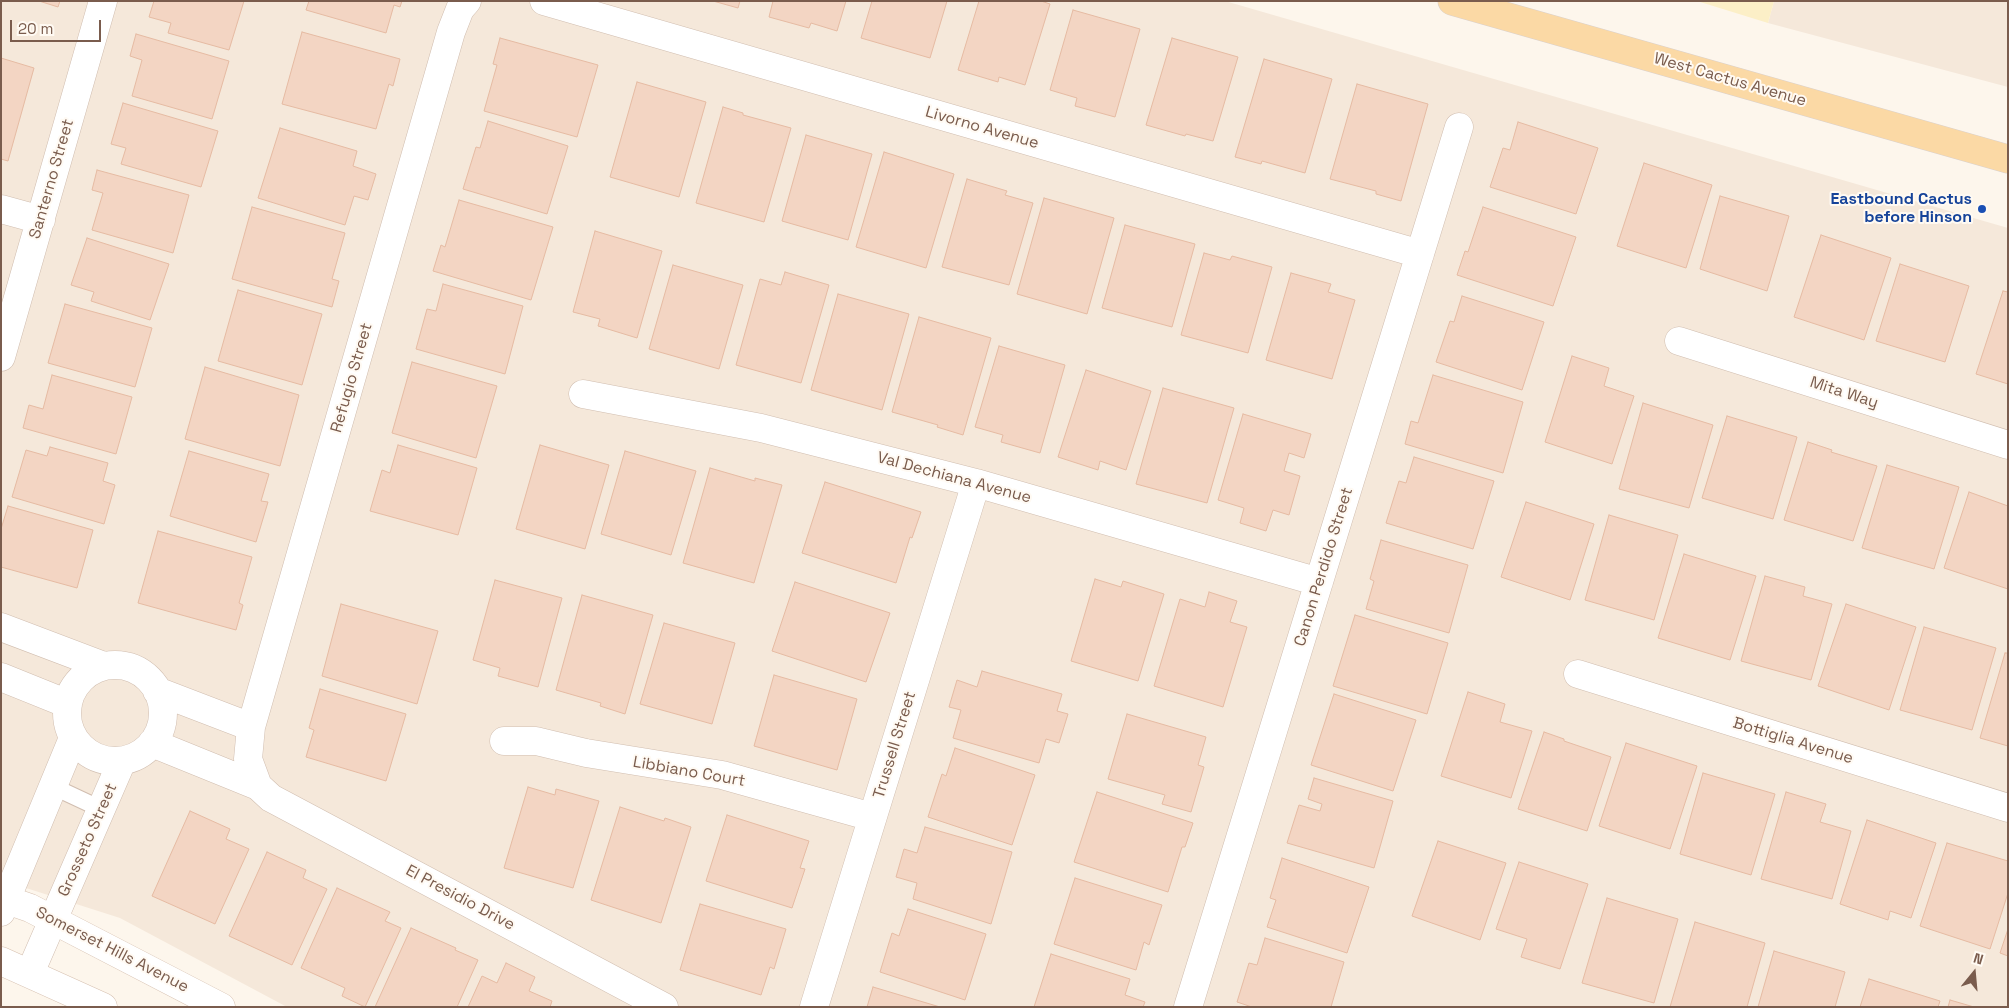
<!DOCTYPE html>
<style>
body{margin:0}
#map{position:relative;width:2009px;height:1008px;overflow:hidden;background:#fdf6ec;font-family:"Space Grotesk",sans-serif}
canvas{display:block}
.frame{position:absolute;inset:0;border:2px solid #7a5c4d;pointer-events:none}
.north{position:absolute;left:1949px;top:948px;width:50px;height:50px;-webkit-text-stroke:4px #fffaf3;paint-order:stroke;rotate:17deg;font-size:14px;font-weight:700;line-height:20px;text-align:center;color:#7a5c4d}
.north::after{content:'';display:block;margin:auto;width:18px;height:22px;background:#7a5c4d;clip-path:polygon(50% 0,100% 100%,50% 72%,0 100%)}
.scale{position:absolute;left:10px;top:20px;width:91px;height:22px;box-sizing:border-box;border:2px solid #7a5c4d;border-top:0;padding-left:6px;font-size:15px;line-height:18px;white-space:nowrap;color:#7a5c4d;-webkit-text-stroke:4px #fffaf3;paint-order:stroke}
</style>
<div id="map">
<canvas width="2009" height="1008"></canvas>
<div class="frame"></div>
<div class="north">N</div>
<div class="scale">20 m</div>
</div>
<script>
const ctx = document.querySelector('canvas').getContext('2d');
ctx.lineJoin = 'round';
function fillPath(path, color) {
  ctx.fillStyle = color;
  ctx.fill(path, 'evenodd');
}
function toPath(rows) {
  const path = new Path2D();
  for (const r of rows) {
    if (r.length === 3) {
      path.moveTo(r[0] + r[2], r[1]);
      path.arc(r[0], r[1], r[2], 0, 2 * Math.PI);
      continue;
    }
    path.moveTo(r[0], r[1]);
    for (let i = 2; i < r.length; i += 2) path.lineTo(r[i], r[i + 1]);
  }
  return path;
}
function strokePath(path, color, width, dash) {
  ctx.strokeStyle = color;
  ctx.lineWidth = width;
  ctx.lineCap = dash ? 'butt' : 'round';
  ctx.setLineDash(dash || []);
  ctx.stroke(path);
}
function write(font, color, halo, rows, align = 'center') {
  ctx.font = font + ' "Space Grotesk",sans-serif';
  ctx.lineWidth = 4;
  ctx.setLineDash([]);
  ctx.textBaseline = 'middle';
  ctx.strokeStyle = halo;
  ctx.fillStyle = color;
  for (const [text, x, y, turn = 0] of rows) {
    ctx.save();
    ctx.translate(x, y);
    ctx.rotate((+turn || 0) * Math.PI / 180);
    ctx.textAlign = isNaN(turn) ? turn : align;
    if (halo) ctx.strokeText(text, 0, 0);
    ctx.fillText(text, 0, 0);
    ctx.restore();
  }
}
const residential = toPath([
 [1,1,1225,1,2008,228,2008,1007,287,1007,120,918,1,880],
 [1774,1,2008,1,2008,87,1768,23]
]);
const sand = toPath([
 [1697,1,1774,1,1768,23]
]);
const building = toPath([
 [39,1,60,1,58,7,39,1],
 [154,1,244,1,229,50,168,33,171,23,149,17,154,1],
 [309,1,402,1,400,7,394,5,386,33,306,10,309,1],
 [713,1,740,1,738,8,713,1],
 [773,1,846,1,837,31,811,23,809,28,769,17,773,1],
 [872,1,947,1,930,58,861,38,872,1],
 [979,1,1041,1,1050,4,1025,85,999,77,998,82,958,70,979,1],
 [1073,10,1140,29,1115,117,1075,106,1077,98,1050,90,1073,10],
 [302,32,400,59,393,86,389,84,376,129,282,104,302,32],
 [136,34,229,61,212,119,132,96,142,60,130,56,136,34],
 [500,38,598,65,577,137,484,111,497,65,493,64,500,38],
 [1172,38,1238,57,1213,141,1186,134,1185,136,1146,125,1172,38],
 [1,58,34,68,8,161,1,159,1,58],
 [1264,59,1332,79,1305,173,1262,161,1261,164,1235,157,1264,59],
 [637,82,706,102,679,197,610,177,637,82],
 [1357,84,1428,104,1401,201,1376,194,1376,191,1330,179,1357,84],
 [123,103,218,131,201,187,121,164,126,148,111,144,123,103],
 [723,107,743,113,743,115,791,128,764,222,696,203,723,107],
 [488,121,568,146,547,214,463,189,476,147,480,148,488,121],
 [1518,122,1598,148,1576,214,1490,187,1503,148,1510,150,1518,122],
 [280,128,357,151,353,166,376,174,368,200,354,196,345,225,258,198,280,128],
 [806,135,872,154,848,240,782,221,806,135],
 [884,152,954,174,926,268,856,247,884,152],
 [1644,163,1712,185,1686,268,1617,246,1644,163],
 [97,170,189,195,173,253,92,230,103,193,92,190,97,170],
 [967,179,1007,191,1005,195,1033,203,1009,285,942,267,967,179],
 [1720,196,1789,216,1767,291,1700,269,1720,196],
 [1044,198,1114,218,1087,314,1017,294,1044,198],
 [459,200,553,227,531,300,433,271,441,245,445,247,459,200],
 [252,207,345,233,332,279,339,281,332,307,232,279,252,207],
 [1483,207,1576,237,1553,306,1457,275,1465,251,1468,252,1483,207],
 [1125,225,1195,244,1172,327,1102,308,1125,225],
 [595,231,662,251,637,338,598,326,600,319,573,312,595,231],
 [1821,235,1891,258,1864,340,1794,317,1821,235],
 [87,238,169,264,150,320,91,301,94,292,71,285,87,238],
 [1204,253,1230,260,1232,256,1272,267,1248,353,1181,335,1204,253],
 [1900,264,1969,286,1945,362,1876,341,1900,264],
 [673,265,743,285,719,369,649,349,673,265],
 [785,272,829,285,801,383,736,365,760,279,781,285,785,272],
 [1291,273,1331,284,1328,292,1355,300,1332,379,1266,360,1291,273],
 [443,284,523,306,505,374,416,349,427,309,436,311,443,284],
 [238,290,322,314,302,385,218,361,238,290],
 [2003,291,2008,292,2008,384,1976,374,2003,291],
 [838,294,909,314,882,410,811,390,838,294],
 [1462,296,1544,322,1522,390,1436,362,1450,321,1454,322,1462,296],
 [65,304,152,328,135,387,48,363,65,304],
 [919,317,991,338,963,435,937,427,938,425,892,412,919,317],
 [999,346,1065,365,1040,453,1001,442,1003,435,975,427,999,346],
 [1572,356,1609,368,1604,386,1634,396,1612,464,1545,442,1572,356],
 [412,362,497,386,476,458,392,433,412,362],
 [205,367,299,395,280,466,185,439,205,367],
 [1086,370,1151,391,1126,470,1100,461,1098,470,1058,457,1086,370],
 [52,375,132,397,116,454,23,428,29,405,43,409,52,375],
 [1433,375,1523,402,1503,473,1405,444,1411,421,1418,423,1433,375],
 [1163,388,1234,408,1207,503,1136,484,1163,388],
 [1643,403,1713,425,1689,508,1619,489,1643,403],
 [1243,414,1311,434,1304,458,1289,453,1284,471,1300,476,1289,515,1273,510,1266,531,1240,523,1244,508,1218,500,1243,414],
 [1727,416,1797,437,1773,519,1702,498,1727,416],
 [1808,442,1832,450,1831,452,1877,466,1853,541,1784,520,1808,442],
 [398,445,477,468,458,535,370,511,382,470,390,473,398,445],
 [540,445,609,465,585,549,516,529,540,445],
 [50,447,108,463,103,481,115,485,104,524,12,497,26,450,47,456,50,447],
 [189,451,269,474,261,501,268,502,256,542,170,516,189,451],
 [625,451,696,471,671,555,601,534,625,451],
 [1414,457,1494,481,1473,549,1386,523,1399,481,1406,483,1414,457],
 [1887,465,1959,487,1934,569,1862,548,1887,465],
 [710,468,755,481,755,478,782,485,754,583,683,563,710,468],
 [825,482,921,512,912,538,910,537,896,583,802,553,825,482],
 [1969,492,2008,506,2008,589,1944,568,1969,492],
 [1526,502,1594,524,1570,600,1501,577,1526,502],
 [8,506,93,530,77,588,1,567,1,529,8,506],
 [1609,515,1678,535,1654,620,1585,600,1609,515],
 [158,531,252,557,239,603,243,605,236,630,138,603,158,531],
 [1381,540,1468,565,1449,633,1366,609,1374,581,1370,579,1381,540],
 [1684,554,1756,576,1730,660,1658,638,1684,554],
 [1765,576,1805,587,1803,596,1832,604,1811,680,1741,661,1765,576],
 [1095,579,1121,587,1123,581,1164,594,1138,681,1071,661,1095,579],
 [495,580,562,598,538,687,498,676,500,668,473,660,495,580],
 [795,582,890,613,866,682,772,651,795,582],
 [1209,592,1237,601,1230,622,1247,627,1223,707,1154,686,1180,599,1205,607,1209,592],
 [582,595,653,615,625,714,600,706,601,703,556,690,582,595],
 [341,604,438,631,417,704,322,676,341,604],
 [1846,604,1916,627,1889,710,1818,686,1846,604],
 [1355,615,1448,643,1427,714,1333,686,1355,615],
 [664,623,735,643,712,724,640,704,664,623],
 [1924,627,1996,648,1972,730,1900,710,1924,627],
 [2005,653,2008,653,2008,746,1980,738,2005,653],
 [982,671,1062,694,1057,711,1068,714,1059,743,1046,739,1039,763,953,738,961,710,949,707,957,680,977,687,982,671],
 [774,675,857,699,837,770,754,746,774,675],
 [320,689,406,714,386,781,306,757,314,730,309,728,320,689],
 [1468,692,1505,704,1500,722,1532,731,1511,798,1441,776,1468,692],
 [1334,694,1416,720,1393,791,1311,765,1334,694],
 [1127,714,1206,737,1198,765,1204,767,1191,812,1162,804,1165,795,1108,779,1127,714],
 [1544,732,1564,739,1564,741,1611,757,1587,831,1518,809,1544,732],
 [1626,743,1697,766,1670,849,1599,826,1626,743],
 [955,748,1035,775,1012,845,928,817,942,774,946,776,955,748],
 [1703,773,1775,794,1751,875,1680,854,1703,773],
 [1314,778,1393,801,1374,868,1287,843,1299,805,1320,811,1322,804,1308,799,1314,778],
 [528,787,555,795,556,789,599,801,573,888,504,868,528,787],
 [1097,792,1193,823,1185,847,1182,847,1168,892,1074,862,1097,792],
 [1786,792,1826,804,1820,822,1851,831,1832,899,1761,879,1786,792],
 [620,807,664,821,665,818,691,827,661,923,591,900,620,807],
 [190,811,230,829,226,839,249,849,215,924,152,896,190,811],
 [727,815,809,841,800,868,805,869,792,908,706,881,727,815],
 [1867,820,1936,843,1911,918,1890,911,1888,920,1840,904,1867,820],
 [925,827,1012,852,991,924,913,899,917,883,896,877,904,849,917,853,925,827],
 [1438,841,1506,863,1480,940,1412,916,1438,841],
 [1947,843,2008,861,2008,893,1990,949,1920,926,1947,843],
 [267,852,306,870,303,878,327,889,292,965,229,936,267,852],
 [1282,858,1369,887,1347,953,1267,927,1276,900,1270,898,1282,858],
 [1519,862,1588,884,1560,969,1521,957,1527,939,1496,929,1519,862],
 [1075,878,1162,905,1149,945,1144,942,1136,970,1054,944,1075,878],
 [337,888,390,912,385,921,401,928,365,1007,342,996,345,988,301,968,337,888],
 [1607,898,1678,919,1654,1003,1582,983,1607,898],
 [700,904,786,929,774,969,770,967,761,995,680,970,700,904],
 [908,909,986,934,965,1000,880,972,892,933,899,936,908,909],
 [1695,922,1765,943,1747,1007,1670,1007,1695,922],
 [411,928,456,948,455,950,478,960,457,1007,375,1007,411,928],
 [2008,929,2008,956,2000,953,2008,929],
 [1265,938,1344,962,1331,1007,1252,1007,1237,1002,1249,963,1257,965,1265,938],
 [1774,951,1845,972,1835,1007,1758,1007,1774,951],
 [1051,954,1130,979,1125,995,1145,1002,1143,1007,1034,1007,1051,954],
 [506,963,535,977,529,991,552,1001,550,1007,468,1007,482,976,497,983,506,963],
 [1869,979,1940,1001,1938,1007,1860,1007,1869,979],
 [873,987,940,1007,867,1007,873,987],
 [1950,1000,1974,1007,1948,1007,1950,1000]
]);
const lane = toPath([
 [54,787,101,809]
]);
const street = toPath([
 [467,1,460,9,451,32,251,727,248,759,258,786,271,798,664,1007],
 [544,1,1420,254],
 [1,209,41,220],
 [1679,341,2008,445],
 [1,357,103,1],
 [583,394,761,428,976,483,1319,582],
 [1,627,104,666],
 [115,713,48],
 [1578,674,2008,808],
 [1,677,68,704],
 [157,691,251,727],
 [504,741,536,741,586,753,722,775,872,817],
 [152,743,258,786],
 [1,912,73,738],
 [30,973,122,761],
 [814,1007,976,483],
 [1188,1007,1459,127]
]);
const secondary = toPath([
 [1,898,30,908,221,1007],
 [1,961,103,1007]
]);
const primary = toPath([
 [1452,1,2008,159]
]);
const markers = [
 [1982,209,5,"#1a4fb4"]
];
const streetNames = [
 ["West Cactus Avenue",1730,80,16],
 ["Livorno Avenue",982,128,16],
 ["Santerno Street",52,179,-74],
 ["Refugio Street",352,378,-74],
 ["Mita Way",1844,393,18],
 ["Val Dechiana Avenue",954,478,15],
 ["Canon Perdido Street",1324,567,-73],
 ["Bottiglia Avenue",1793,741,17],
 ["Trussell Street",895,745,-73],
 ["Libbiano Court",689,772,10],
 ["Grosseto Street",88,840,-66],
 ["El Presidio Drive",460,898,28],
 ["Somerset Hills Avenue",112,950,27]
];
const transitNames = [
 ["Eastbound Cactus",1972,200],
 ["before Hinson",1972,218]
];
fillPath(residential, '#f5e8da');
fillPath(sand, '#fcefc7');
fillPath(building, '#f3d5c3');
strokePath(building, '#e6bba3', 1);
strokePath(lane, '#d1beb0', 18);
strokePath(street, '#d1beb0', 29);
strokePath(secondary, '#d6c0b0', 29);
strokePath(primary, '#dad1cd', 29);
strokePath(lane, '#fff', 16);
strokePath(street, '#fff', 28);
strokePath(secondary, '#fff', 28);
strokePath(primary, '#fbd9a5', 28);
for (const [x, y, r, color] of markers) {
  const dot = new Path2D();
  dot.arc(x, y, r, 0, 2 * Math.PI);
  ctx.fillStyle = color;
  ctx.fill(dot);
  strokePath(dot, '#fffaf3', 2);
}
write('16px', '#7a5c4d', '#fffaf3', streetNames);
write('bold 16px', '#164399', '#fffaf3', transitNames, 'right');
</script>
